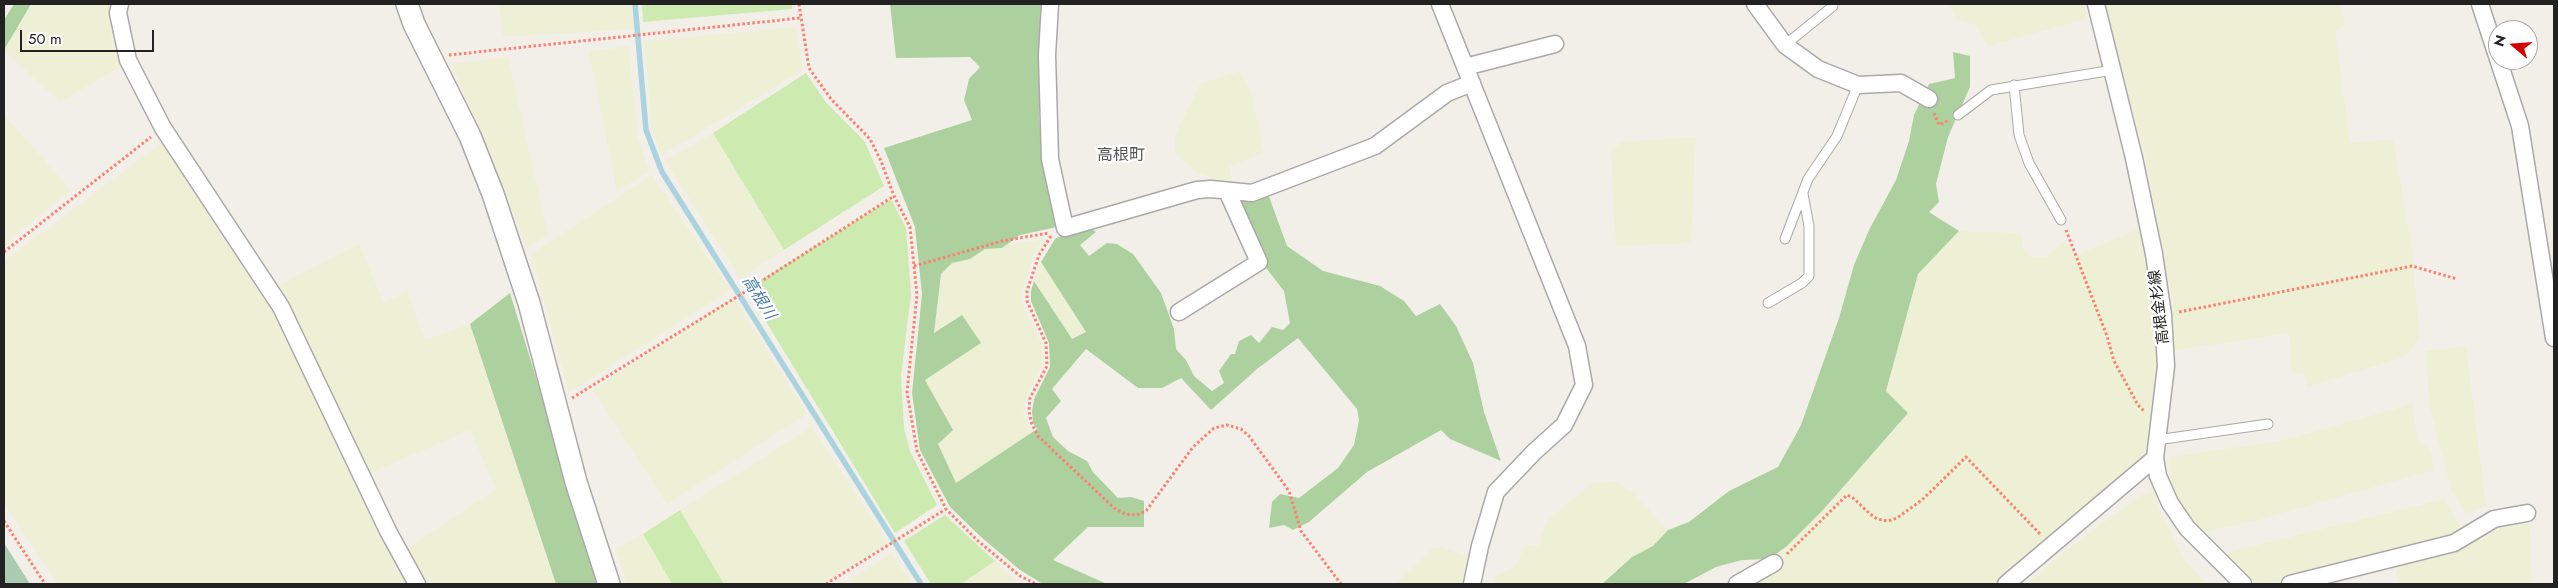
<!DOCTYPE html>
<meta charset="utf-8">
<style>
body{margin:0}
#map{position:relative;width:2558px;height:588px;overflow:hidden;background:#f2efe9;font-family:Jost,sans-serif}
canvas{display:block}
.frame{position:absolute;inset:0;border:5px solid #222;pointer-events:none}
.north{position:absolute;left:2488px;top:20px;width:50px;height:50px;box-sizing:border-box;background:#fff;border:1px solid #a7a7a7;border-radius:50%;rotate:288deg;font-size:14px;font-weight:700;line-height:20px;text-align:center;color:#222}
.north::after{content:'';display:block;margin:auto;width:18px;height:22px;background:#d40000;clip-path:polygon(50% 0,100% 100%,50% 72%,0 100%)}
.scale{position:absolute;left:20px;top:30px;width:134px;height:22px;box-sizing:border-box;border:2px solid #222;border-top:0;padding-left:6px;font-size:15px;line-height:18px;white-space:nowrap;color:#222;-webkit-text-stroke:4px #fff;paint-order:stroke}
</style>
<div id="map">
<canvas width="2558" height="588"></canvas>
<div class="frame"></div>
<div class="north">N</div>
<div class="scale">50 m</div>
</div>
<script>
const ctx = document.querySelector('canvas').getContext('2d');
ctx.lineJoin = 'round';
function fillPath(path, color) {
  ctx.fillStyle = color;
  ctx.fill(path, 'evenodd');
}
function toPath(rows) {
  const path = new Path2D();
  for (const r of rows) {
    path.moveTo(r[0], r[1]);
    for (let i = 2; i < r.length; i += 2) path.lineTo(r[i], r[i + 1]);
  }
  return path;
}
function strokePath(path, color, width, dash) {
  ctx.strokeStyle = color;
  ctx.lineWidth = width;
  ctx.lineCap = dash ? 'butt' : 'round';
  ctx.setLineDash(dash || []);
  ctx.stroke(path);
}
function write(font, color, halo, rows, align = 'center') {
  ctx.font = font + ' Jost,"Noto Sans JP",sans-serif';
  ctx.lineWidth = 4.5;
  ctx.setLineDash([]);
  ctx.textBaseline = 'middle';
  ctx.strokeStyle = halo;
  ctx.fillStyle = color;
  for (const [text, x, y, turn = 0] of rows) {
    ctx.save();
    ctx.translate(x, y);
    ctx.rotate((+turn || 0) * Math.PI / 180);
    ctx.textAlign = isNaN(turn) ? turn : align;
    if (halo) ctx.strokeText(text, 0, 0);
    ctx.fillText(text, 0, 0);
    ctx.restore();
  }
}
const farmland = toPath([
 [31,4,112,4,110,18,112,44,120,67,60,102,4,51],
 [499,4,631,4,634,29,503,37],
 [1949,4,2083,4,2087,19,1988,46,1975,25,1957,19],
 [2104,4,2340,4,2345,26,2335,30,2350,143,2393,139,2413,254,2419,339,2404,357,2307,387,2304,374,2292,373,2289,333,2172,351,2173,302,2145,155],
 [796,27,803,70,662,155,652,130,644,41],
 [628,46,638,137,649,172,617,191,589,52],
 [508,57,548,235,527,248,481,130,451,64],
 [1240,71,1251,92,1264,153,1230,166,1232,184,1197,173,1175,153,1175,135,1200,84],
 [4,115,71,190,4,245],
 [713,133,784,250,740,278,665,161],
 [1696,137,1691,243,1616,246,1611,153,1621,142],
 [164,141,272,309,381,534,408,584,57,584,4,503,4,261],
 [652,175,730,290,569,393,531,254],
 [2141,228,2155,324,2157,368,2149,444,2143,457,2131,470,1997,584,1751,584,1769,559,1908,413,1886,391,1918,274,1959,231,2020,233,2023,239,2023,250,2032,258,2046,257,2066,240,2074,256],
 [1044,239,1034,254,1021,293,1022,303,1042,344,1042,365,1025,400,1023,411,1031,435,956,483,938,444,924,380,980,343,934,334,941,274,952,263,970,259,985,249],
 [359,244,384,303,407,291,425,340,470,324,556,584,423,584,405,550,496,489,470,430,366,475,272,289],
 [1041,262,1086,332,1072,339,1034,281],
 [734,297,807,414,667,504,593,390],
 [2466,346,2486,506,2467,514,2451,489,2445,466,2429,403,2426,351],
 [2413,404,2417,439,2431,451,2434,470,2255,521,2197,533,2173,494,2169,457,2280,441],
 [812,427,888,543,821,584,724,584,680,510],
 [1614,481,1633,492,1668,530,1653,546,1632,557,1602,584,1492,584,1496,576,1515,567,1525,545,1539,546,1546,521,1593,483],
 [2154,491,2160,511,2184,559,2207,584,2026,584,2066,550,2141,495],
 [2444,499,2461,529,2451,537,2264,584,2249,584,2221,554],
 [2529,522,2532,584,2397,584,2396,566,2462,548,2496,529],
 [643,534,672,584,627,584,616,549],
 [1441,547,1468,556,1463,584,1395,584,1432,549],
 [892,553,912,584,853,584,850,579],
 [995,561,1015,580,1023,584,961,584]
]);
const grass = toPath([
 [642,4,792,4,792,9,643,22],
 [806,73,825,101,865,142,884,186,784,250,713,133],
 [891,199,906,228,911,294,901,375,904,428,910,451,937,505,895,533,746,289],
 [680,510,724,584,672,584,643,534],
 [945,515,995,561,961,584,931,584,904,541]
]);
const forest = toPath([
 [14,4,31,4,4,50,4,20],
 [890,4,1043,4,1039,115,1042,158,1057,227,1020,235,1002,248,985,249,970,259,952,263,941,274,934,333,962,315,981,343,925,380,953,430,938,444,956,483,1037,429,1033,423,1032,411,1034,399,1050,367,1049,343,1031,301,1031,291,1034,281,1072,339,1086,332,1041,262,1055,239,1066,233,1086,225,1096,232,1080,245,1089,256,1107,243,1117,244,1133,254,1161,293,1174,329,1176,349,1186,360,1194,376,1212,391,1224,383,1219,371,1231,354,1235,354,1239,341,1251,335,1259,343,1272,327,1283,330,1290,323,1284,291,1263,264,1236,197,1267,191,1287,246,1323,271,1380,286,1404,301,1416,316,1440,304,1456,326,1473,363,1484,412,1501,461,1450,439,1441,430,1367,472,1309,522,1293,530,1284,525,1269,528,1272,502,1280,494,1299,498,1338,468,1354,445,1359,420,1357,409,1298,338,1257,369,1211,410,1181,378,1162,388,1138,388,1086,349,1052,389,1061,401,1046,418,1053,437,1068,451,1087,461,1093,472,1118,498,1131,497,1144,501,1144,527,1088,527,1053,560,1107,584,1043,584,1020,570,980,536,950,507,920,450,912,393,922,294,915,227,884,148,972,120,964,100,969,79,980,67,970,57,896,58],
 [1953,52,1970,56,1970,87,1948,137,1936,184,1939,202,1929,212,1959,231,1918,274,1886,391,1908,413,1823,510,1787,546,1769,559,1742,560,1716,567,1684,584,1602,584,1632,557,1653,546,1668,530,1689,522,1729,491,1778,467,1801,425,1839,318,1854,265,1869,230,1896,180,1909,141,1914,115,1929,84,1955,78],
 [510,293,547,413,599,584,556,584,470,324]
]);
const cemetery = toPath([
 [4,543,30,584,4,584]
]);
const stream = toPath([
 [635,4,646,130,662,172,921,584]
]);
const path = toPath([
 [799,4,809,68,831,99,870,139,881,161,894,196,910,227,917,295,907,392,917,451,946,509,977,540,1020,576,1036,584],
 [449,55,800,18],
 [1934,113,1939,125,1949,120],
 [2066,230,2107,336,2114,361,2138,405,2144,411],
 [1051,236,1039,255,1027,291,1027,301,1046,343,1047,366,1030,398,1029,410,1031,422,1038,436,1114,508,1125,514,1137,515,1146,511,1193,447,1214,428,1227,425,1241,429,1249,436,1289,491,1301,531,1341,584],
 [4,252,151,137],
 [914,266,1002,241,1049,233],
 [2179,312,2412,266,2457,279],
 [572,398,740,295,894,196],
 [4,521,45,584],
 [1787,554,1847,495,1852,497,1869,513,1877,519,1888,521,1897,518,1922,500,1966,457,2040,534],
 [826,584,946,509]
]);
const service = toPath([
 [1785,45,1833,6],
 [2014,85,2019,135,2029,163,2061,220],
 [1958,115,1991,90,2113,70],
 [1785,239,1808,179,1837,136,1858,85],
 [1768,303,1802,283,1809,276,1809,226,1803,194],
 [2157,440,2268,424]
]);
const minor = toPath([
 [120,4,118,13,128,60,163,128,281,307,388,531,417,584],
 [1050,4,1047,55,1050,159,1065,228,1197,190,1211,189,1252,193,1375,146,1447,93,1472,83],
 [1440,4,1577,346,1584,385,1564,425,1534,452,1496,492,1480,546,1472,584],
 [1755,4,1785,45,1818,69,1858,85,1901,83,1929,99],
 [2096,4,2134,158,2154,254,2163,315,2166,366,2155,458,2158,476,2170,503,2187,528,2243,584],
 [2480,4,2520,126,2554,338],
 [1465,67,1555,44],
 [1179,312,1259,262,1227,191],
 [1737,584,1774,563],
 [2006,584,2155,458],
 [2290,584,2454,543,2494,519,2527,513]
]);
const tertiary = toPath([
 [407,4,414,24,470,136,493,194,529,303,576,482,609,584]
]);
const streetNames = [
 ["高根金杉線",2160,307,-97]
];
const neighbourhoodNames = [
 ["高根町",1121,156]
];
const waterNames = [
 ["高根川",758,298,58]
];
fillPath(farmland, '#eef0d5');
fillPath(grass, '#cdebb0');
fillPath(forest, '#add19e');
fillPath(cemetery, '#aacbaf');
strokePath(stream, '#aad3df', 5.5);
strokePath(service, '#a9a9a9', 11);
strokePath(minor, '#a9a9a9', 19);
strokePath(tertiary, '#a9a9a9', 24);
strokePath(path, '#fa8072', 3, [2.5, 2.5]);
strokePath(service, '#fff', 9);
strokePath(minor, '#fff', 16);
strokePath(tertiary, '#fff', 21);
write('15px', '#222', '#fff', streetNames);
write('16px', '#555', '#fff', neighbourhoodNames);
write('italic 16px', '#4a7aab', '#fff', waterNames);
</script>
